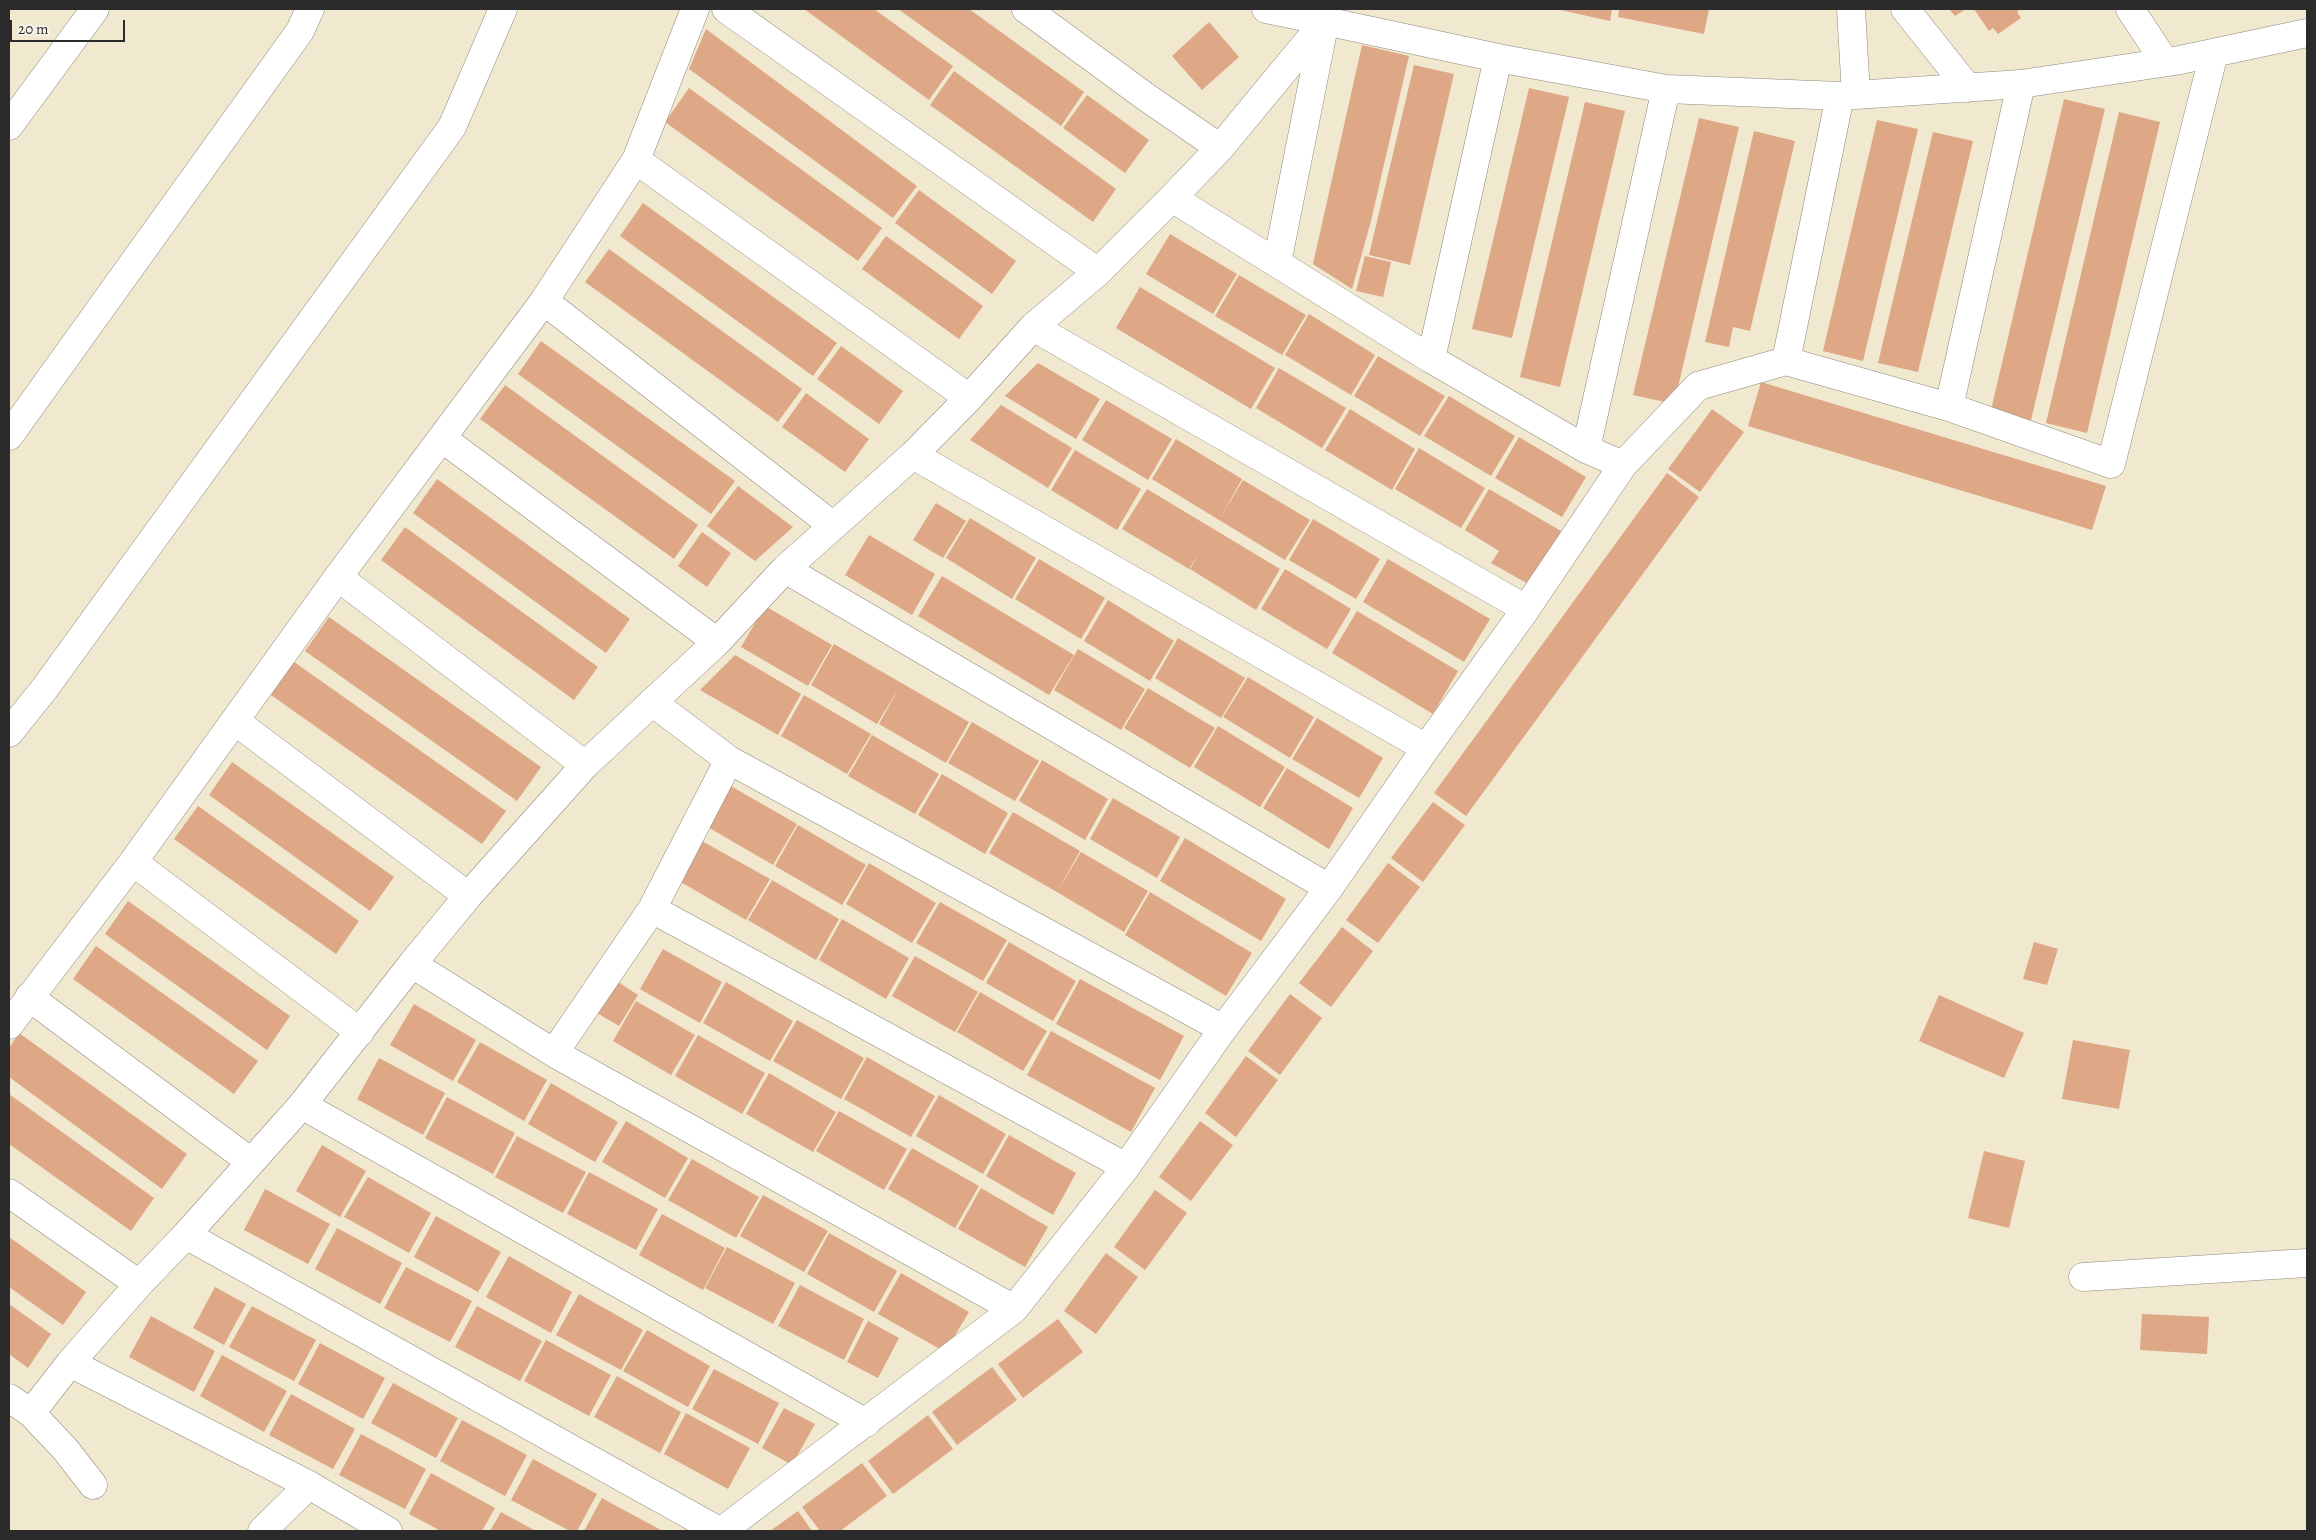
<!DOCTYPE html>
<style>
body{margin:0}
#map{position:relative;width:2316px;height:1540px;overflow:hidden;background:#f1e8d0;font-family:Alegreya,serif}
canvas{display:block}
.frame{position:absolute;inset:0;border:10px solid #2b2b2b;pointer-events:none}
.scale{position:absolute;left:10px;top:20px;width:115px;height:22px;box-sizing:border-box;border:2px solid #2b2b2b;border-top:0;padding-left:6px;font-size:15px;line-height:18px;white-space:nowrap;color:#2b2b2b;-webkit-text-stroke:4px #f7f3e8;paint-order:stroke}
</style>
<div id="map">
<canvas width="2316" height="1540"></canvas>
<div class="frame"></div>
<div class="scale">20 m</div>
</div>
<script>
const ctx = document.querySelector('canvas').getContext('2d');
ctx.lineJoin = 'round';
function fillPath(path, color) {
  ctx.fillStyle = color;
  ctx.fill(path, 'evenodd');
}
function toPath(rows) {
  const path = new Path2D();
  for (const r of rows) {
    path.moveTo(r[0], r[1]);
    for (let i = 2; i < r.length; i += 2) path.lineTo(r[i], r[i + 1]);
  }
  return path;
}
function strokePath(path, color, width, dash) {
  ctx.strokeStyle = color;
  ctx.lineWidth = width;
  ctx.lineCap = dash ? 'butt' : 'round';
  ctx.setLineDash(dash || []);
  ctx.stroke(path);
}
const building = toPath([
 [804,9,874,9,953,66,929,100],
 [898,9,969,9,1084,92,1061,126],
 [1556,9,1612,9,1610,21],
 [1619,9,1709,9,1704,34,1618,17],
 [1949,9,1966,9,1955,16],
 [1974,9,2021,9,2017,12,2021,18,1998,34,1993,28,1989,31],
 [1209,22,1239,57,1202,90,1172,56],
 [706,29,917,186,893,218,689,69],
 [1362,45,1409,56,1371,221,1352,289,1313,264],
 [1414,65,1454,74,1410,265,1369,255],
 [954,71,1116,189,1093,222,930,105],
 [689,88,882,228,858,261,665,122],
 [1529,88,1569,97,1512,338,1472,329],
 [1087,95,1149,140,1125,173,1063,128],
 [2064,99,2105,109,2031,420,1991,410],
 [1585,102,1625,111,1560,387,1520,377],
 [2119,112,2160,122,2087,433,2046,423],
 [1699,118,1739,127,1674,404,1633,395],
 [1877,120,1918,129,1863,361,1823,351],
 [1754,131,1795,141,1750,331,1733,327,1729,347,1705,342],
 [1933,132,1973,141,1918,372,1878,363],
 [919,190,1016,261,992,294,895,223],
 [643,203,837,343,813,376,620,236],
 [1170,234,1237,274,1213,314,1146,274],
 [886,236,983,306,959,339,862,269],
 [609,249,802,389,778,422,585,282],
 [1365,256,1391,262,1383,297,1356,291],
 [1239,275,1306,315,1282,355,1215,316],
 [1140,287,1275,368,1251,409,1116,328],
 [1309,314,1375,355,1351,395,1285,355],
 [541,341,735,481,711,514,518,374],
 [841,346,903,391,879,424,817,379],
 [1378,356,1445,396,1420,436,1354,396],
 [1038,363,1100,399,1076,439,1005,396],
 [1279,368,1346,408,1322,448,1256,408],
 [1761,382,2106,486,2092,530,1748,426],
 [505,385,698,525,674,559,480,419],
 [806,393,869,439,845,472,782,427],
 [1449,396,1515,436,1491,476,1424,436],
 [1106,400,1172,439,1148,480,1082,440],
 [1001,405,1072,448,1048,488,970,440],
 [1350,409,1415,449,1392,490,1325,450],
 [1712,409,1744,432,1700,492,1668,469],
 [1519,437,1586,477,1562,517,1495,478],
 [1176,439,1242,479,1219,520,1152,479],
 [1419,448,1485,488,1461,528,1395,489],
 [1075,450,1141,489,1117,530,1051,490],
 [1667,473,1699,497,1466,816,1434,793],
 [437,479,630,619,606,653,413,513],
 [1243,480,1310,520,1285,560,1219,520],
 [738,486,793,527,755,561,707,526],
 [1147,489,1280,569,1256,610,1190,569,1199,554,1189,569,1122,529],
 [1489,489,1561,531,1530,585,1491,563,1499,551,1465,530],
 [936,503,966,521,943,558,913,540],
 [970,518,1036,558,1012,599,946,558],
 [1313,519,1380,559,1356,599,1289,560],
 [405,527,598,667,574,700,381,560],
 [702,532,731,553,707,587,678,566],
 [869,535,935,574,912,615,845,575],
 [1039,559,1105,598,1081,639,1015,599],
 [1388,559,1490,619,1464,662,1363,602],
 [1285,569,1351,609,1327,649,1261,609],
 [942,576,1074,655,1049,695,918,616],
 [1108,600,1174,641,1150,681,1084,641],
 [765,606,832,645,808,686,741,647],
 [1357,611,1458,671,1433,714,1332,653],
 [329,617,541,767,517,801,305,651],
 [1178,638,1245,678,1221,718,1155,678],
 [834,644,969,722,946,763,879,724,899,688,877,724,811,685],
 [1078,649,1145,689,1121,730,1054,690],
 [735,655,801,694,778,735,700,690],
 [294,662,506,811,482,844,271,695],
 [1248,677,1314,717,1290,758,1223,717],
 [1148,688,1215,728,1190,768,1124,728],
 [804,695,871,734,847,774,781,736],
 [1317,718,1383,758,1359,798,1292,759],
 [972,722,1039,761,1015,801,948,763],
 [1218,726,1285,767,1260,807,1194,767],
 [872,735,939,774,915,814,848,776],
 [1042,760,1108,799,1085,840,1019,801],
 [232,762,394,877,370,911,209,795],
 [1287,768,1353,808,1329,849,1263,808],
 [942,774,1008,813,985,854,918,815],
 [729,785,797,824,773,865,706,826],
 [1113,798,1180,837,1157,878,1090,839],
 [1433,802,1465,825,1423,882,1391,858],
 [198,806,359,921,336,954,174,839],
 [1013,812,1080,851,1057,892,989,853],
 [798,825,866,865,842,905,775,866],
 [1185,838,1286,899,1261,941,1160,881],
 [702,841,770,879,746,920,679,881],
 [1081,852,1148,891,1124,932,1057,892],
 [869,863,936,903,912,943,846,904],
 [1388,863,1420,887,1378,943,1346,920],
 [772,880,839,919,816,960,748,920],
 [1150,892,1252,953,1226,996,1125,935],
 [128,901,290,1016,267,1050,105,934],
 [940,902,1007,940,983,981,916,943],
 [842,919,909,958,886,999,819,960],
 [1342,927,1373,951,1331,1007,1299,983],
 [1009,942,1076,981,1053,1021,986,983],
 [2034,942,2058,949,2047,985,2023,979],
 [96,946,258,1061,234,1094,73,979],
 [663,949,722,982,700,1023,640,989],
 [915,956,978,992,955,1032,892,996],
 [612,978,638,995,619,1026,592,1010],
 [1080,979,1184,1036,1160,1080,1056,1024],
 [726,982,793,1021,770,1061,703,1023],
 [980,992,1047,1031,1023,1071,957,1032],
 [1290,994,1322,1018,1280,1075,1248,1051],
 [1939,995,2024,1033,2004,1078,1919,1041],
 [636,1001,695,1035,671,1075,613,1041],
 [414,1004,476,1040,453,1081,390,1045],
 [797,1020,864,1058,841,1099,773,1061],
 [1051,1031,1155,1088,1131,1132,1027,1075],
 [19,1033,187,1154,162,1189,9,1077,9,1048],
 [698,1035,765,1073,742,1114,675,1076],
 [2073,1040,2130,1050,2119,1109,2062,1099],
 [480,1042,547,1080,524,1121,457,1082],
 [1246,1056,1278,1080,1236,1137,1205,1113],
 [867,1057,935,1096,911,1137,844,1099],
 [379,1058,445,1093,423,1135,357,1099],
 [769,1073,836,1112,813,1152,746,1114],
 [551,1083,618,1122,595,1162,528,1124],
 [9,1094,154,1198,131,1231,9,1144],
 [939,1095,1006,1134,983,1174,916,1136],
 [447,1097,515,1133,493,1174,425,1138],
 [839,1111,907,1149,884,1190,816,1151],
 [626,1121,688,1158,665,1198,602,1162],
 [1200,1121,1233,1145,1191,1201,1159,1177],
 [1009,1135,1076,1173,1053,1215,986,1176],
 [517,1136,586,1172,563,1213,495,1177],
 [322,1145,366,1171,340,1217,296,1191],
 [912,1148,979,1186,955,1228,888,1189],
 [1984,1151,2025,1161,2009,1228,1968,1218],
 [692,1159,759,1197,736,1238,668,1200],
 [589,1172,658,1209,636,1250,567,1214],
 [368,1177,431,1213,409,1253,344,1217],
 [981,1188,1048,1227,1025,1267,958,1229],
 [265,1189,330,1224,308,1264,244,1230],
 [1155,1190,1187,1213,1145,1270,1114,1247],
 [763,1195,828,1231,804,1272,740,1236],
 [662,1214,725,1248,703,1290,639,1255],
 [436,1216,501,1252,478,1292,414,1257],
 [337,1228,402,1263,380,1304,315,1269],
 [829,1233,897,1271,874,1312,807,1274],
 [9,1237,86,1292,63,1325,9,1287],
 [727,1247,795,1283,773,1324,705,1288],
 [1106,1253,1138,1277,1096,1334,1064,1311],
 [509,1256,572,1292,551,1333,486,1297],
 [406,1267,472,1301,450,1342,384,1308],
 [901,1273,969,1312,945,1352,878,1314],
 [800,1285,864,1319,844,1360,778,1326],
 [215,1287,246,1304,224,1345,193,1328],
 [579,1294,643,1330,621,1370,556,1335],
 [9,1304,51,1334,28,1368,9,1354],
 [252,1306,316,1340,294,1381,229,1347],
 [477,1306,542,1341,520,1381,455,1347],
 [2142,1314,2209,1317,2207,1354,2140,1350],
 [151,1316,215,1351,194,1392,129,1357],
 [1058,1319,1083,1352,1023,1398,998,1364],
 [868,1321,899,1338,878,1378,847,1362],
 [647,1330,710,1366,688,1407,623,1371],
 [546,1340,611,1375,589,1416,524,1381],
 [320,1343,385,1378,363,1419,298,1384],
 [222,1355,287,1391,264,1432,200,1396],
 [992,1367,1017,1400,957,1445,932,1412],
 [714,1369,779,1403,758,1444,692,1409],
 [617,1376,681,1412,660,1453,594,1417],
 [393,1383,458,1418,436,1458,371,1423],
 [291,1394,355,1429,333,1469,269,1435],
 [784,1408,815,1424,792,1465,762,1448],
 [686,1413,750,1448,728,1489,664,1454],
 [928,1415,953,1449,893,1494,868,1461],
 [462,1420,527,1455,505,1496,440,1461],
 [361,1434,426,1469,405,1509,339,1475],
 [533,1459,597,1494,577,1531,570,1531,511,1500],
 [862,1463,887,1496,840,1531,820,1531,802,1507],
 [431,1473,495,1508,482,1531,441,1531,409,1514],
 [602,1498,633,1515,663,1531,584,1531],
 [798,1511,812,1531,770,1531],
 [501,1512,532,1529,536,1531,490,1531]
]);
const street = toPath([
 [726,9,1098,272],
 [1026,9,1146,97,1220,148],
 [1266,9,1325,21,1277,263],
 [1851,9,1856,95],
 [1905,9,1968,88],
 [2130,9,2165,62],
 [9,126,95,9],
 [636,160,969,398],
 [1172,198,1431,359,1586,449,1623,465],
 [544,301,832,525],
 [1033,327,1526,609],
 [1431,359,1498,58],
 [1786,361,1840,96],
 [1949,407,2111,464,2214,53],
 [9,436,300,31,310,9],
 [443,439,717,642],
 [1586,449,1666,89],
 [913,455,1426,748],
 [785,569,1329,888],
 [338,577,585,765],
 [652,702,729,760,1223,1029],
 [235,721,468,896],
 [9,733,45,688,452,127,503,9],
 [729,760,652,909,1126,1167],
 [133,862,360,1032],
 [412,964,554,1053,1014,1309],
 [29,997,251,1162],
 [9,1025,133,862,338,577,544,301,636,160,695,9],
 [554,1053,652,909],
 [302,1105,866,1423],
 [9,1193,139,1284],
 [186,1235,719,1531],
 [2083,1277,2307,1263],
 [70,1363,309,1485,388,1531],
 [9,1398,31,1413,65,1449,93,1485],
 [31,1413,70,1363,139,1284,186,1235,302,1105,412,964,468,896,585,765,717,642,785,569,913,455,969,398,1033,327,1098,272,1172,198,1220,148,1325,21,1498,58,1666,89,1840,96,2021,84,2175,61,2307,33],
 [262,1531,309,1485],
 [722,1531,1014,1309,1126,1167,1223,1029,1329,888,1426,748,1526,609,1623,465,1698,386,1786,361,1949,407,2021,84]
]);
fillPath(building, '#dea785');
strokePath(street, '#8e8a7e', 29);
strokePath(street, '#fff', 28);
</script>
